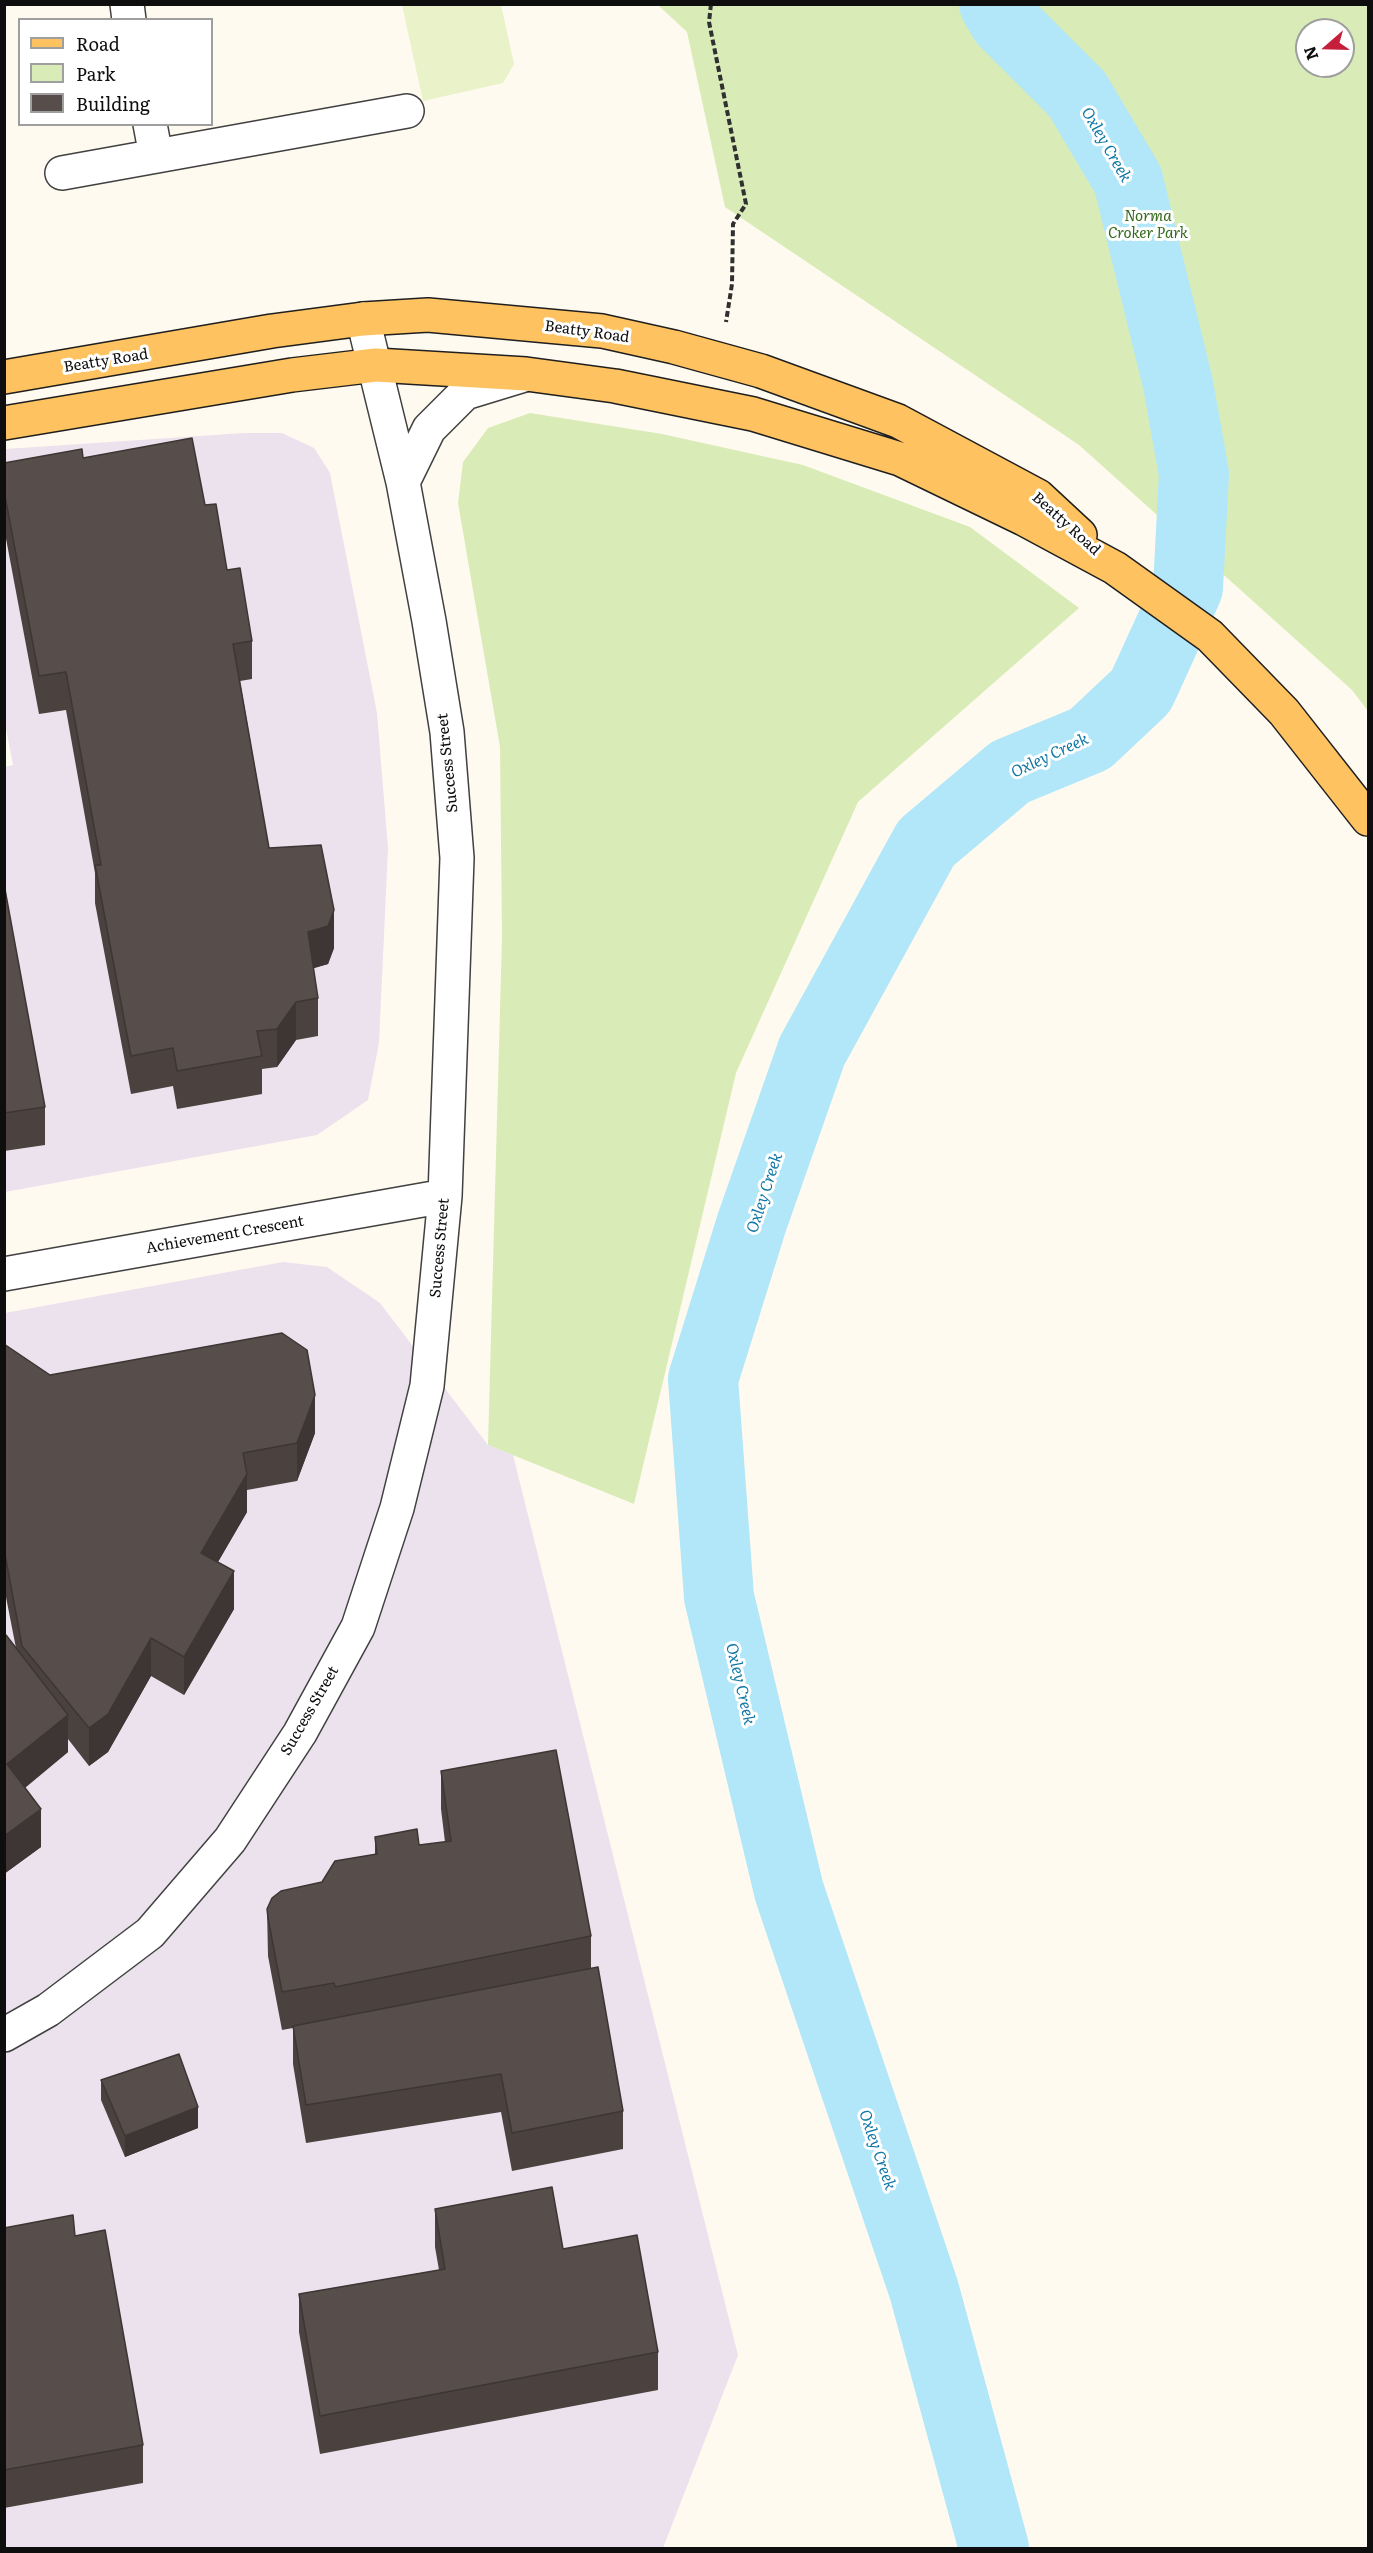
<!DOCTYPE html>
<style>
body{margin:0}
#map{position:relative;width:1373px;height:2553px;overflow:hidden;background:#fffaef;font-family:Literata,serif}
canvas{display:block}
.frame{position:absolute;inset:0;border:6px solid #0e0e0e;pointer-events:none}
.legend{position:absolute;left:18px;top:18px;width:195px;height:108px;box-sizing:border-box;background:#fff;border:2px solid #9f9f9f;margin:0;padding:8px 10px;list-style:none;font-size:18px;color:#0e0e0e}
.legend li{display:flex;align-items:center;gap:12px;height:30px}
.legend b{width:30px;border:2px solid #9f9f9f}
.north{position:absolute;left:1295px;top:18px;width:60px;height:60px;box-sizing:border-box;background:#fff;border:2px solid #9f9f9f;border-radius:50%;rotate:250deg;font-size:16px;font-weight:700;line-height:24px;text-align:center;color:#0e0e0e}
.north::after{content:'';display:block;margin:auto;width:21px;height:27px;background:#c51f3c;clip-path:polygon(50% 0,100% 100%,50% 72%,0 100%)}
</style>
<div id="map">
<canvas width="1373" height="2553"></canvas>
<div class="frame"></div>
<ul class="legend">
<li><b style="height:8px;background:#fec360"></b>Road</li>
<li><b style="height:16px;background:#d9ecb7"></b>Park</li>
<li><b style="height:16px;background:#574d4a"></b>Building</li>
</ul>
<div class="north">N</div>
</div>
<script>
const ctx = document.querySelector('canvas').getContext('2d');
ctx.lineJoin = 'round';
function fillPath(path, color) {
  ctx.fillStyle = color;
  ctx.fill(path, 'evenodd');
}
function toPath(rows) {
  const path = new Path2D();
  for (const r of rows) {
    path.moveTo(r[0], r[1]);
    for (let i = 2; i < r.length; i += 2) path.lineTo(r[i], r[i + 1]);
  }
  return path;
}
function strokePath(path, color, width, dash) {
  ctx.strokeStyle = color;
  ctx.lineWidth = width;
  ctx.lineCap = dash ? 'butt' : 'round';
  ctx.setLineDash(dash || []);
  ctx.stroke(path);
}
function write(font, color, halo, rows, align = 'center') {
  ctx.font = font + ' Literata,serif';
  ctx.lineWidth = 6;
  ctx.setLineDash([]);
  ctx.textBaseline = 'middle';
  ctx.strokeStyle = halo;
  ctx.fillStyle = color;
  for (const [text, x, y, turn = 0] of rows) {
    ctx.save();
    ctx.translate(x, y);
    ctx.rotate((+turn || 0) * Math.PI / 180);
    ctx.textAlign = isNaN(turn) ? turn : align;
    if (halo) ctx.strokeText(text, 0, 0);
    ctx.fillText(text, 0, 0);
    ctx.restore();
  }
}
const industrial = toPath([
 [244,433,282,433,314,448,330,473,377,713,388,848,379,1043,368,1100,317,1135,5,1192,4,767,13,765,4,718,5,449],
 [283,1262,327,1267,380,1303,488,1445,513,1455,738,2355,663,2548,5,2548,5,1313]
]);
const green = toPath([
 [658,5,1368,5,1368,711,1352,690,1079,445,725,207,687,32],
 [1307,30,1343,30,1343,66,1307,66],
 [530,413,662,434,803,465,970,527,1079,608,858,802,736,1073,634,1504,488,1445,502,937,500,747,458,503,463,462,488,428]
]);
const pitch = toPath([
 [402,5,501,5,514,64,503,83,423,101]
]);
const stream = toPath([
 [971,4,1004,21]
]);
const river = toPath([
 [994,2548,924,2290,789,1891,719,1597,703,1379,752,1222,812,1051,926,843,1010,772,1090,739,1141,691,1188,588,1194,474,1178,384,1128,180,1077,94,1004,21,994,4]
]);
const path = toPath([
 [711,4,709,22,746,204,733,224,732,284,726,322]
]);
const minor = toPath([
 [127,4,129,20],
 [150,124,156,156],
 [62,173,407,111],
 [403,482,429,429,465,393,524,375],
 [4,1274,445,1196],
 [4,2035,48,2010,150,1933,230,1840,300,1733,358,1627,397,1508,427,1386,445,1196,457,858,447,732,429,621,403,482,363,319]
]);
const major = toPath([
 [4,377,272,331,363,319,428,315,602,331,674,347,761,371,898,421,1038,496,1080,535],
 [4,423,292,375,376,365,526,374,615,386,753,414,900,459,1024,519,1115,568,1210,636,1284,712,1368,819]
]);
const wall = toPath([
 [83,458,205,505,252,641,252,679,240,681,269,848,334,948,328,964,313,968,318,998,318,1036,296,1040,277,1067,262,1069,262,1094,177,1109,173,1086,131,1094,95,903,95,873,66,710,39,714,4,528,4,463],
 [4,884,45,1107,45,1145,4,1151],
 [4,1344,50,1375,315,1433,297,1481,247,1490,247,1512,218,1562,234,1609,184,1695,151,1676,108,1752,89,1766,68,1739,68,1752,25,1788,41,1847,4,1874,16,1648,4,1587],
 [441,1771,591,1936,591,1969,623,2111,623,2149,512,2171,501,2112,306,2143,293,2064,293,2028,282,2030,268,1956,267,1909,322,1882,375,1854,375,1837,419,1845,445,1842,441,1809],
 [101,2080,198,2128,125,2157,101,2100],
 [435,2209,563,2249,658,2352,658,2390,320,2454,299,2332,299,2294,439,2270,435,2247],
 [4,2228,75,2236,143,2445,143,2483,4,2508]
]);
const shadedWall = toPath([
 [334,910,334,948,328,964,308,970,308,932],
 [296,1002,296,1040,277,1067,277,1029],
 [315,1395,315,1433,297,1481,297,1443],
 [247,1474,247,1512,201,1591,201,1553],
 [234,1571,234,1609,184,1695,184,1657],
 [151,1638,151,1676,108,1752,89,1766,89,1728],
 [68,1715,68,1752,7,1802,7,1764],
 [41,1809,41,1847,4,1874,4,1836],
 [198,2107,198,2128,125,2157,125,2136]
]);
const building = toPath([
 [192,438,205,505,216,504,227,570,240,568,252,641,233,644,269,848,321,845,334,910,328,926,308,932,318,998,296,1002,277,1029,257,1031,262,1056,177,1071,173,1048,131,1056,95,865,101,865,66,672,39,676,4,491,4,463,82,449,83,458,192,438],
 [4,884,45,1107,4,1113,4,884],
 [282,1333,307,1350,315,1395,297,1443,243,1453,247,1474,201,1553,234,1571,184,1657,151,1638,108,1714,89,1728,22,1646,4,1549,4,1344,50,1375,282,1333],
 [6,1635,68,1715,7,1764,41,1809,4,1836,4,1636,6,1635],
 [556,1750,591,1936,335,1987,334,1983,282,1992,268,1918,267,1909,272,1898,281,1891,322,1882,335,1861,377,1854,375,1837,417,1829,419,1845,451,1841,441,1771,556,1750],
 [598,1967,623,2111,512,2133,501,2074,306,2105,293,2026,598,1967],
 [179,2054,198,2107,125,2136,101,2080,179,2054],
 [552,2187,563,2249,637,2235,658,2352,320,2416,299,2294,445,2269,435,2209,552,2187],
 [73,2215,75,2236,105,2230,143,2445,4,2470,4,2228,73,2215]
]);
const parkNames = [
 ["Norma",1148,217],
 ["Croker Park",1148,234]
];
const streetNames = [
 ["Beatty Road",587,332,8],
 ["Beatty Road",106,361,-9],
 ["Beatty Road",1066,524,42],
 ["Success Street",448,763,-96],
 ["Achievement Crescent",225,1235,-10],
 ["Success Street",440,1248,-85],
 ["Success Street",310,1711,-60]
];
const waterNames = [
 ["Oxley Creek",1106,145,60],
 ["Oxley Creek",1050,756,-25],
 ["Oxley Creek",765,1193,-72],
 ["Oxley Creek",740,1684,77],
 ["Oxley Creek",877,2150,71]
];
fillPath(industrial, '#ebe2ed');
fillPath(green, '#d9ecb7');
fillPath(pitch, '#e9f2c9');
strokePath(stream, '#35a9d3', 12);
strokePath(river, '#b1e7f9', 70);
strokePath(minor, '#414141', 36);
strokePath(major, '#1f1f1f', 36);
strokePath(path, '#303030', 4, [6, 3]);
strokePath(minor, '#fff', 33);
strokePath(major, '#fec360', 33);
fillPath(wall, '#4b4240');
fillPath(shadedWall, '#3d3634');
fillPath(building, '#574d4a');
strokePath(building, '#3d3634', 1.5);
write('italic 15px', '#35691b', '#fff', parkNames);
write('15px', '#0e0e0e', '#fff', streetNames);
write('italic 16px', '#1178a6', '#fff', waterNames);
</script>
